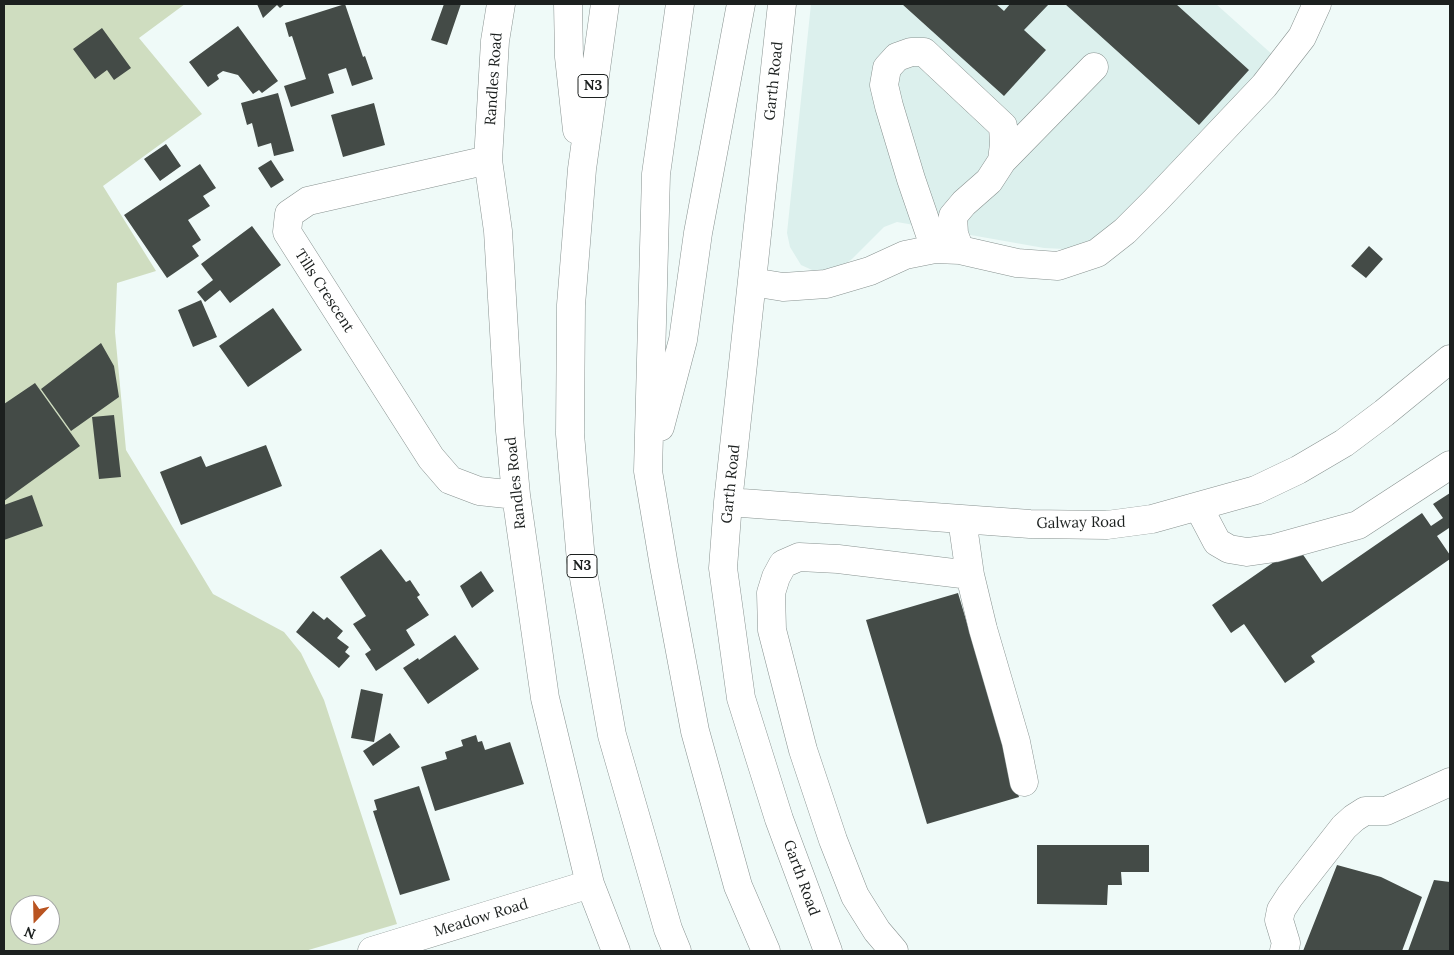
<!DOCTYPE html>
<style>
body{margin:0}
#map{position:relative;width:1454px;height:955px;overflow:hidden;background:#effaf8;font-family:Lora,serif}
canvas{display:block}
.frame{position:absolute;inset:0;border:5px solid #1c201f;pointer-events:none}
.north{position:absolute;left:10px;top:895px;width:50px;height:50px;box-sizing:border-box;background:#fff;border:1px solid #a4a6a5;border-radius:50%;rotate:201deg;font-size:14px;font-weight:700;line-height:20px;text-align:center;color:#1c201f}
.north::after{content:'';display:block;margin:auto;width:18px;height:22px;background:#b95421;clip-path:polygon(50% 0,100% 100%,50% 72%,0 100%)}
</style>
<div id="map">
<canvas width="1454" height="955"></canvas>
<div class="frame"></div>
<div class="north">N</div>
</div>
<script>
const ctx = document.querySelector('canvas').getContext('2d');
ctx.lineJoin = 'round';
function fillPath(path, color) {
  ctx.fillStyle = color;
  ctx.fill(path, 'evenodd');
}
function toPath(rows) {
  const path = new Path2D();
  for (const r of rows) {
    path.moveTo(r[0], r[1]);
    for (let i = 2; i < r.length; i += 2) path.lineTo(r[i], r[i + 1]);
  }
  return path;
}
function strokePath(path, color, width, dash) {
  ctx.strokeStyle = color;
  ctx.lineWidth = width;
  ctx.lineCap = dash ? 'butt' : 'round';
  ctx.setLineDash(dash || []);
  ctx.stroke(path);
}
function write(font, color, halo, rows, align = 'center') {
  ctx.font = font + ' Lora,serif';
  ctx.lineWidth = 5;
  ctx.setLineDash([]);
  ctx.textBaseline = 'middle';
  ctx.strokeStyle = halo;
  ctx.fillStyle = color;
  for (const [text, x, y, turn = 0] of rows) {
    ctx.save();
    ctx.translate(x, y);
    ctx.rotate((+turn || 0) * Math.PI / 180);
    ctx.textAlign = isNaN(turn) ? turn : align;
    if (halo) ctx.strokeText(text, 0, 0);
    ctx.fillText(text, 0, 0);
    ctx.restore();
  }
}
const built = toPath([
 [811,4,1216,4,1274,56,1122,221,1085,244,1064,249,1044,248,897,222,884,227,852,259,836,271,821,274,801,265,790,247,787,233]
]);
const green = toPath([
 [4,4,185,4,139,38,202,114,103,186,156,271,117,283,115,332,126,450,213,594,284,632,301,653,324,700,397,924,305,951,4,951],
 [20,905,50,905,50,935,20,935]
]);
const building = toPath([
 [257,4,285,4,280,8,277,5,263,18],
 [345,4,363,57,365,56,373,79,352,86,346,68,328,74,334,93,291,107,284,86,306,79,292,36,289,37,285,23],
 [444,4,461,4,447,45,431,40],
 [902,4,996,4,1004,11,1010,4,1049,4,1024,30,1046,50,1004,96],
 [1065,4,1176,4,1249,70,1199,125],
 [238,26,278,81,262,93,259,90,253,94,238,75,223,71,217,75,219,79,208,87,189,62],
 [102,28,131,68,114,80,107,70,95,79,73,49],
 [278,93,294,151,274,156,271,143,258,147,252,123,247,125,241,103],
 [374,103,385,145,343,157,331,115],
 [166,144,181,166,160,181,144,159],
 [271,160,284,180,271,188,258,168],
 [200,164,216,188,203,196,210,206,188,220,201,240,192,246,199,256,167,278,124,215],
 [252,226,281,265,230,303,220,290,205,302,197,292,213,280,201,264],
 [1369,246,1383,259,1366,278,1351,266],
 [201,300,217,337,193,347,178,310],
 [273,308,302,350,248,387,219,346],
 [101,343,114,366,119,397,71,431,41,389],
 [35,383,80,446,4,501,4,404],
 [114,415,121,477,99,479,92,417],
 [266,445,282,486,181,525,160,472,201,456,206,467],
 [1450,493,1450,530,1449,528,1437,536,1450,555,1450,559,1311,656,1315,662,1285,683,1244,624,1231,633,1212,605,1297,546,1322,582,1422,513,1431,526,1443,518,1433,504],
 [32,495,43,526,4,540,4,505],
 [381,549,406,582,410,580,420,595,417,597,429,615,406,630,415,645,376,671,365,654,371,650,353,624,366,616,340,577],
 [481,571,494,591,472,608,460,586],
 [958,593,1019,797,927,824,866,620],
 [313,611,324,620,327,617,343,631,337,638,349,647,345,652,350,656,339,668,296,632],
 [455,635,479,669,428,704,403,668,418,658,419,660],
 [361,689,383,694,374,742,351,738],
 [390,733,400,747,373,766,363,751],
 [476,735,478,742,482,741,485,750,510,742,524,784,435,811,421,767,447,759,445,752,463,746,461,740],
 [419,786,450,880,400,895,373,811,377,810,374,800],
 [1037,845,1149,845,1149,872,1121,872,1122,885,1108,885,1107,905,1037,904],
 [1337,865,1381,877,1422,897,1402,951,1303,951],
 [1434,880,1450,882,1450,951,1408,951]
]);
const minor = toPath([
 [501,4,495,41,488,160,498,231,510,431,516,495,545,698,590,884,616,951],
 [782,4,728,502,723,568,741,698,779,819,828,951],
 [488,160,308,201,289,214,287,232,431,458,450,480,479,491,516,495],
 [1002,161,1094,67],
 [935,249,911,179,889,106,884,85,887,68,897,57,911,52,924,52,1003,126,1004,144,1002,161,989,181,964,203,953,216,954,234,960,250],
 [752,282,783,287,826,284,870,271,905,255,935,249,960,250,1017,263,1058,266,1097,253,1125,231,1155,201,1264,86,1302,37,1317,4],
 [728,502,1030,524,1107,525,1152,519,1256,490,1298,470,1344,443,1384,413,1450,359],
 [1198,506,1217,542,1229,549,1247,552,1275,548,1358,525,1450,465],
 [962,519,970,575,983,629,1016,742,1024,782],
 [372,951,590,884],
 [894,951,877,931,855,896,833,840,803,750,772,630,771,593,776,577,783,564,799,557,838,559,970,575],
 [1284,951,1286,943,1279,920,1281,910,1290,896,1344,827,1354,818,1365,811,1386,811,1450,782]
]);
const highway = toPath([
 [568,4,569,57,577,130],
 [605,4,582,169,571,305,570,434,581,561,612,735,668,929,677,951],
 [680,4,656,174,648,471,664,566,695,731,738,886,766,951],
 [660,427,683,340,698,233,741,4]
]);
const shields = [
 [593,86,30],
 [582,566,30]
];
const shieldNames = [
 ["N3",593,86],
 ["N3",582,566]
];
const streetNames = [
 ["Randles Road",494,79,-86],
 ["Garth Road",774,81,-84],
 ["Tills Crescent",324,291,57],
 ["Randles Road",516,483,-96],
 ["Garth Road",731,484,-84],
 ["Galway Road",1081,523,-1],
 ["Garth Road",801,878,70],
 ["Meadow Road",481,918,-17]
];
fillPath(built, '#dcf0ed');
fillPath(green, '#cfddc0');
fillPath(building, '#444b47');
strokePath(minor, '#889290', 29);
strokePath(highway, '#889290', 29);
strokePath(minor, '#fff', 28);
strokePath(highway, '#fff', 28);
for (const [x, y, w] of shields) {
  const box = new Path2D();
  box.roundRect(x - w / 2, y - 11.5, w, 23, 4);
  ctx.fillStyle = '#fff';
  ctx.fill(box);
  strokePath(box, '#1c201f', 1);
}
write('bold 14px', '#1c201f', null, shieldNames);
write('15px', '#1c201f', '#fff', streetNames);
</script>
